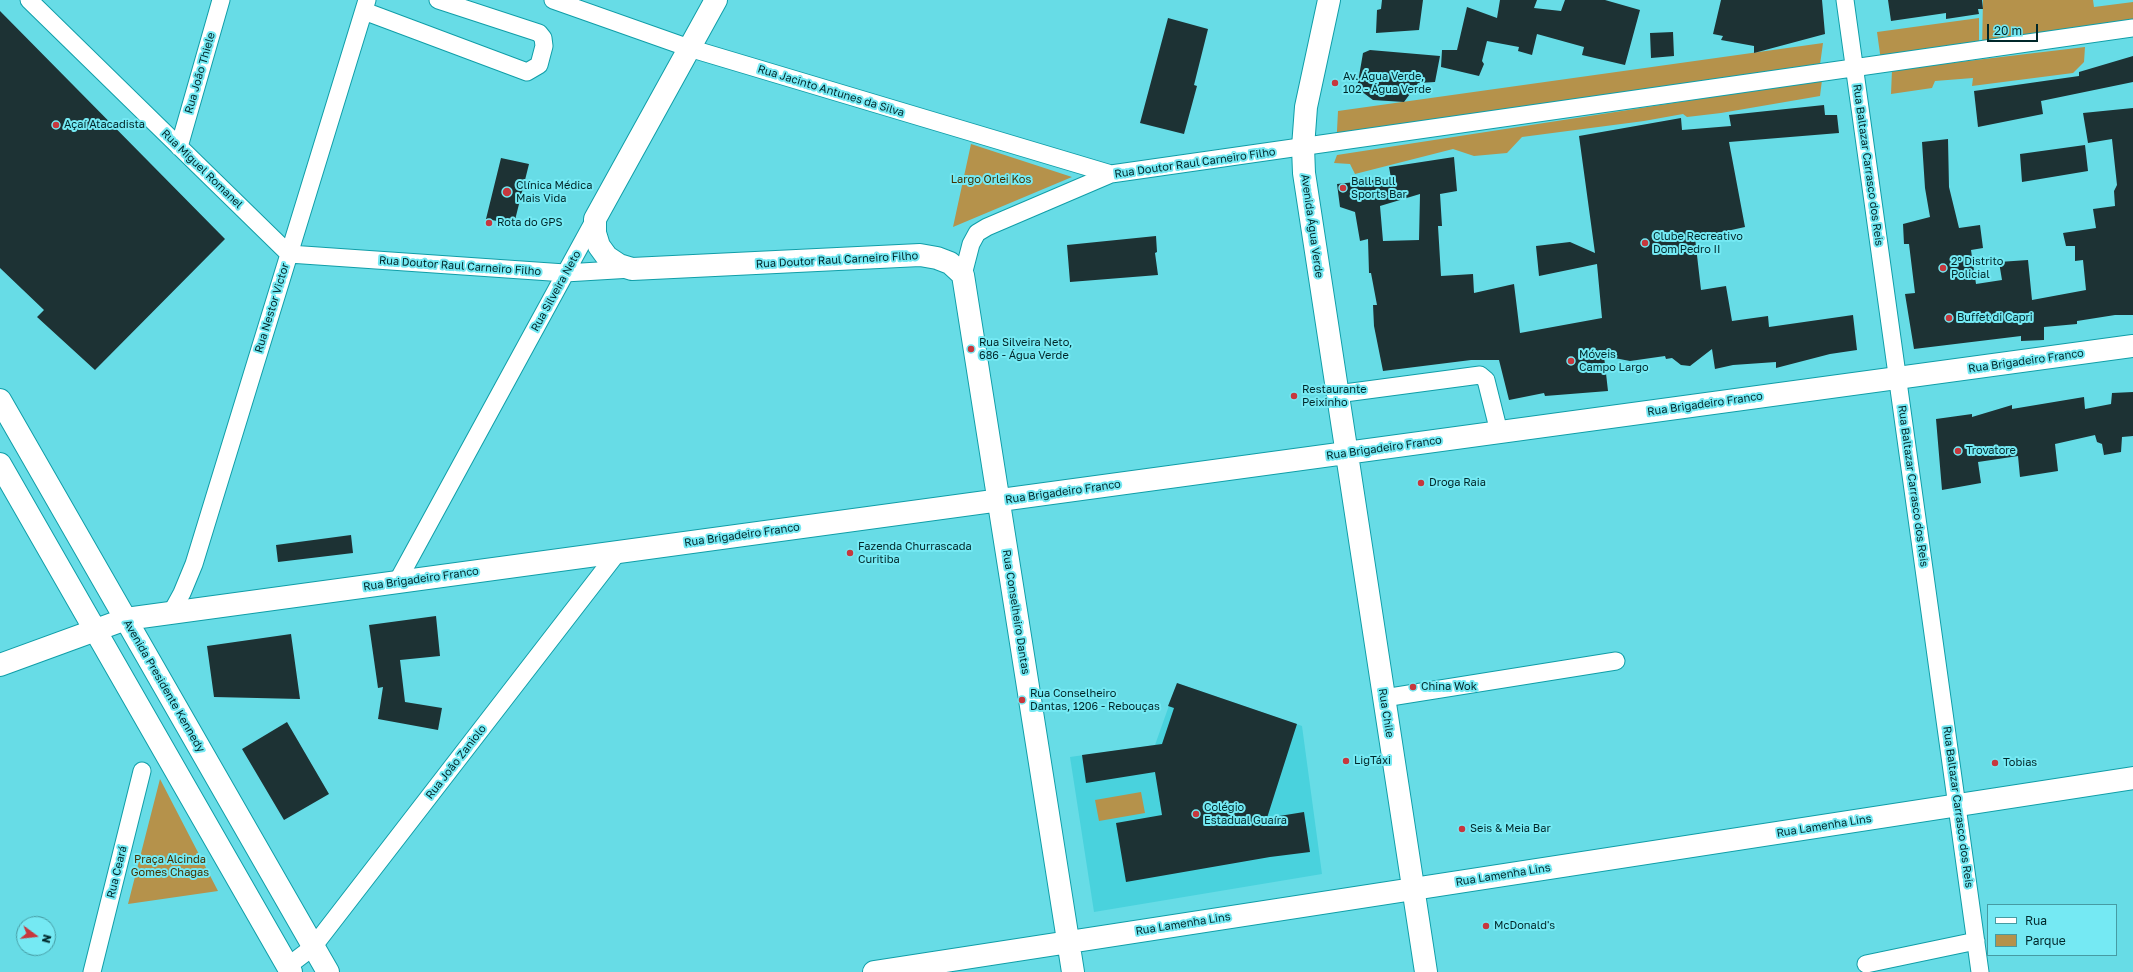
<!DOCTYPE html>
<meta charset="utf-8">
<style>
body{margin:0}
#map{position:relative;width:2133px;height:972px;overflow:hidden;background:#67dce6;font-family:"Golos Text",sans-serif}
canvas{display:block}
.legend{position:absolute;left:1987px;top:904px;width:130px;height:52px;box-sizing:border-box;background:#75e9f3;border:1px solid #469ba3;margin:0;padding:5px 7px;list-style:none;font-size:12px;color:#00272a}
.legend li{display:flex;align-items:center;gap:8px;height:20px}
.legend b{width:20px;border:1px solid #469ba3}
.north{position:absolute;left:16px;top:916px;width:40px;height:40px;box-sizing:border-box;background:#75e9f3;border:1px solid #469ba3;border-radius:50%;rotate:105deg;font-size:11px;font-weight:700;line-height:16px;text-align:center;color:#00272a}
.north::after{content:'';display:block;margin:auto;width:14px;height:18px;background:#c7373d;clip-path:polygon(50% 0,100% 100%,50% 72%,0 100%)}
.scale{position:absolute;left:1987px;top:24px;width:51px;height:18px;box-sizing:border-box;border:2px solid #00272a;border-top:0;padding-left:5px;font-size:12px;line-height:14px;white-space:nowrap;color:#00272a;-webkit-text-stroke:3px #75e9f3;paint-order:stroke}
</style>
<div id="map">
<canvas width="2133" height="972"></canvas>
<ul class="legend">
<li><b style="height:5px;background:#fff"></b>Rua</li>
<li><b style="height:11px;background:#b5924b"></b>Parque</li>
</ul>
<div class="north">N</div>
<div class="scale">20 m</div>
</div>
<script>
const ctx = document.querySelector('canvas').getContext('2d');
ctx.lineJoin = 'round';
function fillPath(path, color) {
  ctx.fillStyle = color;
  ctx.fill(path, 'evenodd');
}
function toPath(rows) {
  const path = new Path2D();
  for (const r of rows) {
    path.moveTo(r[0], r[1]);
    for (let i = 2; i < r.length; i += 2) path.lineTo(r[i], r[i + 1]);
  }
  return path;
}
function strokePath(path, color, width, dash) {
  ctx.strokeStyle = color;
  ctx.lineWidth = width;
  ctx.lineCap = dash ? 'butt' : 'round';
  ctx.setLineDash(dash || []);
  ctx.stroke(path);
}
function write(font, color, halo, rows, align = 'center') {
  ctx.font = font + ' "Golos Text",sans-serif';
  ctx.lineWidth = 4;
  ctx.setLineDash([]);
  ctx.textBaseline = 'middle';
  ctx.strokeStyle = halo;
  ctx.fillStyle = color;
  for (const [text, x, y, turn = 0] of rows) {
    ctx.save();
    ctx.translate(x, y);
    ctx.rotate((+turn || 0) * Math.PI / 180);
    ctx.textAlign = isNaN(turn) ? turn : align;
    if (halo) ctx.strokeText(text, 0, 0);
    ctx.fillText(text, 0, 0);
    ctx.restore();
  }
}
const built = toPath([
 [1177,683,1302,726,1322,874,1094,912,1070,757,1155,745]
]);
const green = toPath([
 [1983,0,2093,0,2094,7,2133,2,2133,30,1982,50],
 [1979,18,1979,49,1881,61,1877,32],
 [1823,43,1819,72,1336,150,1338,111],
 [2085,47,2084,62,2073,73,1972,86,1973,78,1935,81,1932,88,1891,94,1892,70],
 [1822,80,1820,96,1721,113,1687,117,1683,114,1644,121,1522,137,1507,153,1474,156,1453,149,1355,174,1350,164,1334,163,1337,155],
 [971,144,1072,177,953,227],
 [160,779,218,891,128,904],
 [1141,792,1145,813,1099,821,1095,800]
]);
const building = toPath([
 [1382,0,1423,0,1419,30,1376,33,1377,10,1381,9],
 [1500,0,1537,0,1534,8,1561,11,1565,0,1605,0,1640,10,1625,65,1582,55,1584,47,1537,34,1532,55,1518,51,1519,47,1487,41,1482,61,1484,64,1479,76,1441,67,1442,50,1457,50,1467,7,1497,18],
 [1721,0,1822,0,1825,34,1754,53,1754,46,1721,40,1723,36,1713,34],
 [1888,0,1982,0,1983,9,1978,9,1979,14,1946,19,1946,13,1891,21],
 [0,11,225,239,95,370,37,317,44,310,0,268],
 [1168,18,1208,29,1194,85,1197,86,1184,134,1140,123],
 [1673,32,1674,56,1651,58,1650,33],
 [1370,50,1440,56,1435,82,1418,83,1404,102,1373,100,1357,88,1363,53],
 [2133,56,2133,82,2041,101,2043,114,1978,127,1974,91,2079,76,2079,72],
 [1824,105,1825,115,1837,115,1839,133,1729,142,1745,227,1695,238,1701,290,1726,286,1732,321,1768,316,1769,327,1853,315,1857,350,1830,354,1776,368,1776,362,1733,365,1715,369,1712,349,1690,366,1681,365,1672,358,1666,359,1665,356,1630,361,1604,356,1608,391,1545,396,1544,393,1509,400,1499,360,1471,360,1383,371,1374,326,1373,305,1377,305,1371,273,1369,273,1368,239,1360,241,1355,212,1340,207,1337,184,1391,178,1389,167,1454,157,1457,191,1440,194,1442,226,1438,226,1441,276,1473,274,1474,293,1514,284,1520,333,1602,318,1597,264,1539,276,1536,246,1570,242,1595,253,1579,136,1681,118,1682,130,1731,126,1729,115],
 [1420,194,1419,240,1383,241,1380,206],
 [2133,108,2133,315,2115,315,2077,321,2077,324,2044,327,2044,340,2021,341,2021,336,1914,349,1905,294,1915,293,1909,244,1904,244,1903,224,1930,217,1925,188,1922,142,1948,139,1949,187,1959,228,1980,225,1983,248,1971,250,1976,284,2002,280,1999,262,2028,260,2032,300,2086,290,2083,260,2075,261,2075,246,2066,246,2063,233,2096,228,2093,209,2115,206,2114,191,2117,185,2112,139,2088,143,2083,113],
 [2085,145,2088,171,2022,182,2020,154],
 [501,158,529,164,514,224,486,219],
 [1156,236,1157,252,1155,253,1158,275,1070,282,1067,245],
 [2133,392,2133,436,2122,437,2121,452,2104,455,2102,444,2097,442,2095,435,2055,444,2058,471,2020,477,2018,456,1978,462,1981,483,1942,490,1936,419,1972,414,1972,417,2012,405,2012,409,2084,397,2085,409,2111,404,2112,393],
 [351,535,353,553,278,562,276,545],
 [436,616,440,656,400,660,405,702,442,708,438,730,378,719,383,687,378,688,369,625],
 [291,634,300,699,214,697,207,646],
 [1177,683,1297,724,1267,818,1304,812,1310,852,1270,857,1126,882,1116,823,1162,815,1155,772,1086,783,1082,755,1162,744,1174,708,1168,706],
 [287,722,329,794,284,820,242,749]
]);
const minor = toPath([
 [29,0,289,254],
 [553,0,689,48,1111,174],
 [1845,0,1980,972],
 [364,11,527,72,539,65,544,46,543,38,539,33,438,0],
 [179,147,221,0],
 [289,254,565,273,632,269],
 [963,275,971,244,977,233,987,227,1111,174,2133,28],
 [1337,394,1480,375,1486,380,1499,432],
 [397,582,595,219],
 [171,613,182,593,194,564,367,0],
 [1384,698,1616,661],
 [1866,964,1976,941],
 [288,966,313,947,618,552],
 [92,972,142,771]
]);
const major = toPath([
 [716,0,595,219,595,233,599,246,607,257,619,265,632,269,920,255,937,258,950,263,963,275,1073,972],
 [1329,0,1306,107,1303,147,1304,173,1426,972],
 [0,400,328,972],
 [0,464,291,972],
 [0,665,126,619,2133,346],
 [874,972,2133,778]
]);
const markers = [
 [1335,83,4,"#c7373d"],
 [56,125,4,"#c7373d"],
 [1343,188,4,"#c7373d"],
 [507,192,5,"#c7373d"],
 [489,223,4,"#c7373d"],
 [1645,243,4,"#c7373d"],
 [1943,268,4,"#c7373d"],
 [1949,318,4,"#c7373d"],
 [971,349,4,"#c7373d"],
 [1571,361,4,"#c7373d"],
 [1294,396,4,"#c7373d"],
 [1958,451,4,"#c7373d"],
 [1421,483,4,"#c7373d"],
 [850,553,4,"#c7373d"],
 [1413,687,4,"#c7373d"],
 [1022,700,4,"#c7373d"],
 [1346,761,4,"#c7373d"],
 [1995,763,4,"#c7373d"],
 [1196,814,4,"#c7373d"],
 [1462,829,4,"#c7373d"],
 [1486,926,4,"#c7373d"]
];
const streetNames = [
 ["Rua João Thiele",200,73,-74],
 ["Rua Jacinto Antunes da Silva",831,91,17],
 ["Rua Doutor Raul Carneiro Filho",1195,163,-8],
 ["Rua Baltazar Carrasco dos Reis",1868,165,82],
 ["Rua Miguel Romanel",202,169,44],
 ["Avenida Água Verde",1312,226,82],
 ["Rua Doutor Raul Carneiro Filho",837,260,-3],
 ["Rua Doutor Raul Carneiro Filho",460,266,4],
 ["Rua Silveira Neto",556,291,-61],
 ["Rua Nestor Victor",272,308,-73],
 ["Rua Brigadeiro Franco",2026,361,-8],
 ["Rua Brigadeiro Franco",1705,404,-8],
 ["Rua Brigadeiro Franco",1384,448,-8],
 ["Rua Baltazar Carrasco dos Reis",1913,486,82],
 ["Rua Brigadeiro Franco",1063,492,-8],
 ["Rua Brigadeiro Franco",742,535,-8],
 ["Rua Brigadeiro Franco",421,579,-8],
 ["Rua Conselheiro Dantas",1016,612,81],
 ["Avenida Presidente Kennedy",164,686,60],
 ["Rua Chile",1386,713,81],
 ["Rua João Zaniolo",456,762,-52],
 ["Rua Baltazar Carrasco dos Reis",1958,807,82],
 ["Rua Lamenha Lins",1824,826,-9],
 ["Rua Ceará",117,872,-76],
 ["Rua Lamenha Lins",1503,875,-9],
 ["Rua Lamenha Lins",1183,924,-9]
];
const poiNames = [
 ["Av. Água Verde,",1343,77],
 ["102 - Água Verde",1343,90],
 ["Açaí Atacadista",64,125],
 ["Ball Bull",1351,182],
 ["Sports Bar",1351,195],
 ["Clínica Médica",516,186],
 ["Mais Vida",516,199],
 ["Rota do GPS",497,223],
 ["Clube Recreativo",1653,237],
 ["Dom Pedro II",1653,250],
 ["2º Distrito",1951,262],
 ["Policial",1951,275],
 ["Buffet di Capri",1957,318],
 ["Rua Silveira Neto,",979,343],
 ["686 - Água Verde",979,356],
 ["Móveis",1579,355],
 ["Campo Largo",1579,368],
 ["Restaurante",1302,390],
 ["Peixinho",1302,403],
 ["Trovatore",1966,451],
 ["Droga Raia",1429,483],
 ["Fazenda Churrascada",858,547],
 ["Curitiba",858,560],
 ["China Wok",1421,687],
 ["Rua Conselheiro",1030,694],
 ["Dantas, 1206 - Rebouças",1030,707],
 ["LigTáxi",1354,761],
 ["Tobias",2003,763],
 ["Colégio",1204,808],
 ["Estadual Guaíra",1204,821],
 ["Seis & Meia Bar",1470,829],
 ["McDonald's",1494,926]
];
const parkNames = [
 ["Largo Orlei Kos",991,180],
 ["Praça Alcinda",170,860],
 ["Gomes Chagas",170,873]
];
fillPath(built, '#49d2dd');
fillPath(green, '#b5924b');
fillPath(building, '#1d3234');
strokePath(minor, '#109ea8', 19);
strokePath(major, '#109ea8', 24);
strokePath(minor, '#fff', 17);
strokePath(major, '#fff', 22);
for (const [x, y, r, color] of markers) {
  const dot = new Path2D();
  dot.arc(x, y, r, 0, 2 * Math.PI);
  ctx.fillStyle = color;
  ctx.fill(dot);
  strokePath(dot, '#75e9f3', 1.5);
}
write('11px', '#00272a', '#75e9f3', streetNames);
write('11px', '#00272a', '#75e9f3', poiNames, 'left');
write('11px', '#453102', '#75e9f3', parkNames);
</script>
